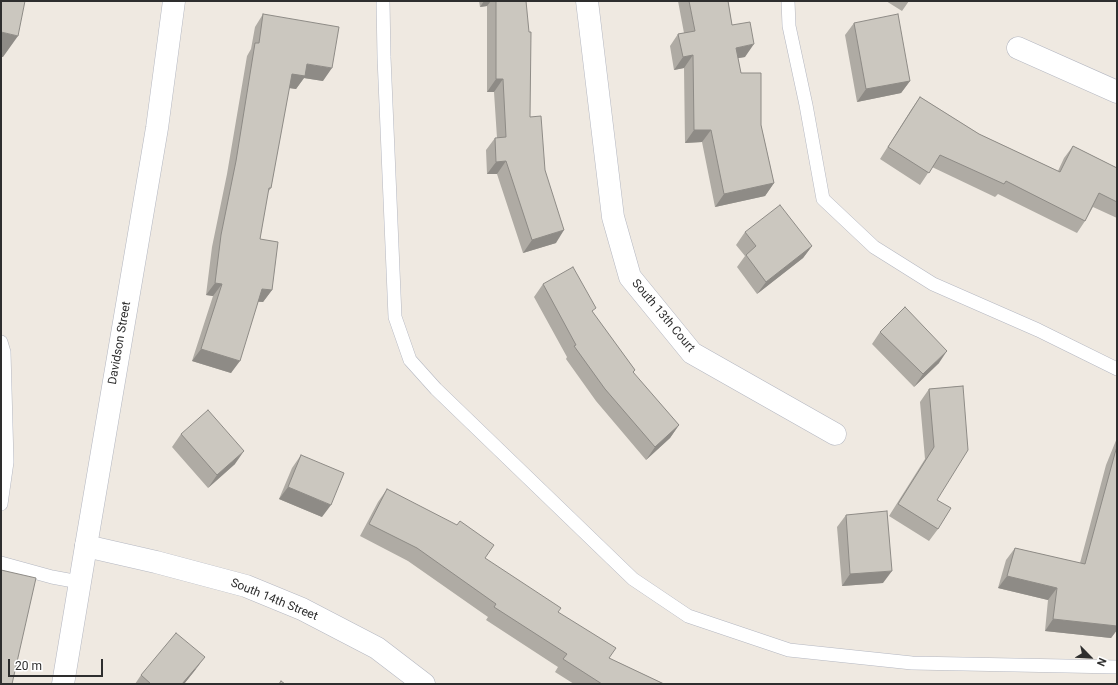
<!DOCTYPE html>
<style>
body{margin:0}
#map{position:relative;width:1118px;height:685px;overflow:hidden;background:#efe9e1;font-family:Roboto,sans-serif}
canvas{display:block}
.frame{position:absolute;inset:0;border:2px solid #2e2e2e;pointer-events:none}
.north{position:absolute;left:1070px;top:637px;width:40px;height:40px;-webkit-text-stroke:3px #fff;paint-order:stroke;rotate:114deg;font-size:11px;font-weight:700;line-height:16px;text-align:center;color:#2e2e2e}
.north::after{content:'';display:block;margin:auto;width:14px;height:18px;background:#2e2e2e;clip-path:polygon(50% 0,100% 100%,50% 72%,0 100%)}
.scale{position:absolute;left:8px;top:659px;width:95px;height:18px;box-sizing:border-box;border:2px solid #2e2e2e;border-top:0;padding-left:5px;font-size:12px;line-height:14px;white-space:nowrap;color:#2e2e2e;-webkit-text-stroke:3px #fff;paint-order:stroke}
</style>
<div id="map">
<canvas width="1118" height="685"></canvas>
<div class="frame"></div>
<div class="north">N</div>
<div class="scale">20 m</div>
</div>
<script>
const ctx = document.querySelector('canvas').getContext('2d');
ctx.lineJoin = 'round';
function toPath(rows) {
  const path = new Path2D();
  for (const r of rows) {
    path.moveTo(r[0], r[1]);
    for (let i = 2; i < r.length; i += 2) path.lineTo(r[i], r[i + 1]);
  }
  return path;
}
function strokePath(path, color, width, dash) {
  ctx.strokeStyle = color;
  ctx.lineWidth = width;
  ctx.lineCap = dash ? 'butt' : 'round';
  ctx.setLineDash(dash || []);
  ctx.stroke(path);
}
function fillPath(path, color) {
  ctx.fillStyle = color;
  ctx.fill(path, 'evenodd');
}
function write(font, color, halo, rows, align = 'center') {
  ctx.font = font + ' Roboto,sans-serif';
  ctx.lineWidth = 3;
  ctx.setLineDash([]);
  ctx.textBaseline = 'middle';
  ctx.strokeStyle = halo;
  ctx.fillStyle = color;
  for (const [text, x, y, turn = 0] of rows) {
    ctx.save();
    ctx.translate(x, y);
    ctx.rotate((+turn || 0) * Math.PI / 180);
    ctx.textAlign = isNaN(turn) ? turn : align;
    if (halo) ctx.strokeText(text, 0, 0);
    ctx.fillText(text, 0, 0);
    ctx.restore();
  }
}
const lane = toPath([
 [383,1,384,57,395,317,410,360,436,389,633,579,688,616,789,650,912,663,1117,667],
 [788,1,789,26,806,105,823,199,874,247,933,284,1038,330,1117,369],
 [1,342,4,352,7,462,1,504],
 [1,563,52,577,79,582]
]);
const street = toPath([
 [587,1,613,217,630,277,692,353,835,434],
 [1018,48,1117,92],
 [63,684,86,546]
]);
const secondary = toPath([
 [174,1,157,128,86,546,156,562,246,586,302,609,377,648,424,684]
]);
const wall = toPath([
 [479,1,526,1,530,117,545,170,556,243,523,253,497,174,487,174,486,150,495,138,497,138,494,92,487,92,487,6,480,7],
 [678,1,728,1,732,25,745,57,738,58,741,73,761,125,774,183,765,196,715,207,702,142,685,143,684,68,674,70,670,46,678,34,684,33],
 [886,1,909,1,902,11],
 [263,14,323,81,304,78,296,89,289,88,271,188,268,192,260,239,272,290,263,302,258,302,231,373,192,361,213,296,206,295,212,247,227,174,247,56,251,49,255,27],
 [854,23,910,81,901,93,857,102,845,35],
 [920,97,979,134,1058,171,1064,158,1073,146,1117,168,1117,218,1093,207,1085,221,1077,233,998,194,995,197,932,167,920,185,880,159,911,110],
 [745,232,812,246,803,258,757,294,737,267,745,256,736,245],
 [543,284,593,313,635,370,633,373,679,425,670,438,646,460,596,401,566,359,567,357,534,297],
 [880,332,939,363,914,387,872,344],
 [963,386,937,500,938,529,929,541,889,516,925,459,920,402,929,389],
 [181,434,235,464,208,488,172,447],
 [1117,438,1117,630,1111,638,1045,631,1048,600,998,588,1006,560,1015,548,1080,563,1106,465],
 [301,455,322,517,279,499,292,468],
 [387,489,485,558,558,612,609,658,664,684,574,684,555,672,558,667,486,620,488,617,408,561,360,536,378,502],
 [846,515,883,583,842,586,837,527],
 [196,669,184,684,135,684,141,675]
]);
const shadedWall = toPath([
 [484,1,491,1,487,6,480,7],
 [1,32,18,36,3,57,1,57],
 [754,44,745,57,727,60,736,48],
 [693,55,684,68,674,70,683,57],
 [307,64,332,68,323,81,304,78,296,89,283,87,292,74],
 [496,79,503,79,494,92,487,92],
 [910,81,901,93,857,102,866,89],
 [694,130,711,130,702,142,685,143],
 [506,161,497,174,487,174,496,162],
 [774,183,765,196,715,207,724,194],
 [564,230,556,243,523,253,532,240],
 [812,246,803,258,757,294,766,282],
 [215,283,222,284,213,296,206,295],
 [262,289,272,290,263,302,253,301],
 [201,349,240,361,231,373,192,361],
 [947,351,939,363,914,387,923,374],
 [679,425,670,438,646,460,655,447],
 [244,451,235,464,208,488,217,475],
 [288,487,331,505,322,517,279,499],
 [892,571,883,583,842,586,850,574],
 [1007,576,1057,588,1048,600,998,588],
 [1053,619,1117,626,1117,630,1111,638,1045,631],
 [205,657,196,669,184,684,182,684]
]);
const building = toPath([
 [1,1,25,1,18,36,1,32,1,1],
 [496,1,526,1,529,32,531,32,530,117,541,116,545,170,564,230,532,240,506,161,496,162,495,138,506,137,503,79,496,79,496,1],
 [689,1,728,1,732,25,750,22,754,44,736,48,741,73,761,73,761,125,774,183,724,194,711,130,694,130,693,55,683,57,678,34,695,31,689,1],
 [263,14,339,27,332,68,307,64,305,76,292,74,271,188,269,188,260,239,278,242,272,290,262,289,240,361,201,349,222,284,215,283,221,235,236,161,255,43,259,43,263,14],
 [898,14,910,81,866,89,854,23,898,14],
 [920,97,979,134,1060,172,1073,146,1117,168,1117,202,1099,193,1085,221,1006,181,1004,184,940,155,929,173,888,147,920,97],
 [780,205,812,246,766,282,746,255,756,246,745,232,780,205],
 [573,267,596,308,592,311,635,370,633,372,679,425,655,447,605,389,574,346,576,345,543,284,573,267],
 [905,307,947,351,923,374,880,332,905,307],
 [963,386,968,450,937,500,951,508,938,529,898,504,934,447,929,389,963,386],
 [208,410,244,451,217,475,181,434,208,410],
 [1117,447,1117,626,1053,619,1057,588,1007,576,1015,548,1085,564,1115,453,1117,447],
 [301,455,344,473,331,505,288,487,301,455],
 [387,489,457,525,460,521,494,545,485,558,561,608,558,612,616,648,609,658,664,684,602,684,563,659,567,654,494,607,496,604,417,548,369,524,387,489],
 [887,511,892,571,850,574,846,515,887,511],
 [1,570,36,578,12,684,1,684,1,570],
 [176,633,205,657,182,684,151,684,141,675,176,633],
 [281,681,285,684,279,684,281,681]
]);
const streetNames = [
 ["South 13th Court",663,316,50],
 ["Davidson Street",120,343,-80],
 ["South 14th Street",274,600,22]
];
strokePath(lane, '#b4b7c1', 14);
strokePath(street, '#b4b7c1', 23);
strokePath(secondary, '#b4b7c1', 23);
strokePath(lane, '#fff', 13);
strokePath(street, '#fff', 22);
strokePath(secondary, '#fff', 22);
fillPath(wall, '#afaba4');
fillPath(shadedWall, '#8e8b86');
fillPath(building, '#cbc7bf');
strokePath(building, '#8e8b86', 1);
write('12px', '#2e2e2e', '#fff', streetNames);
</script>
